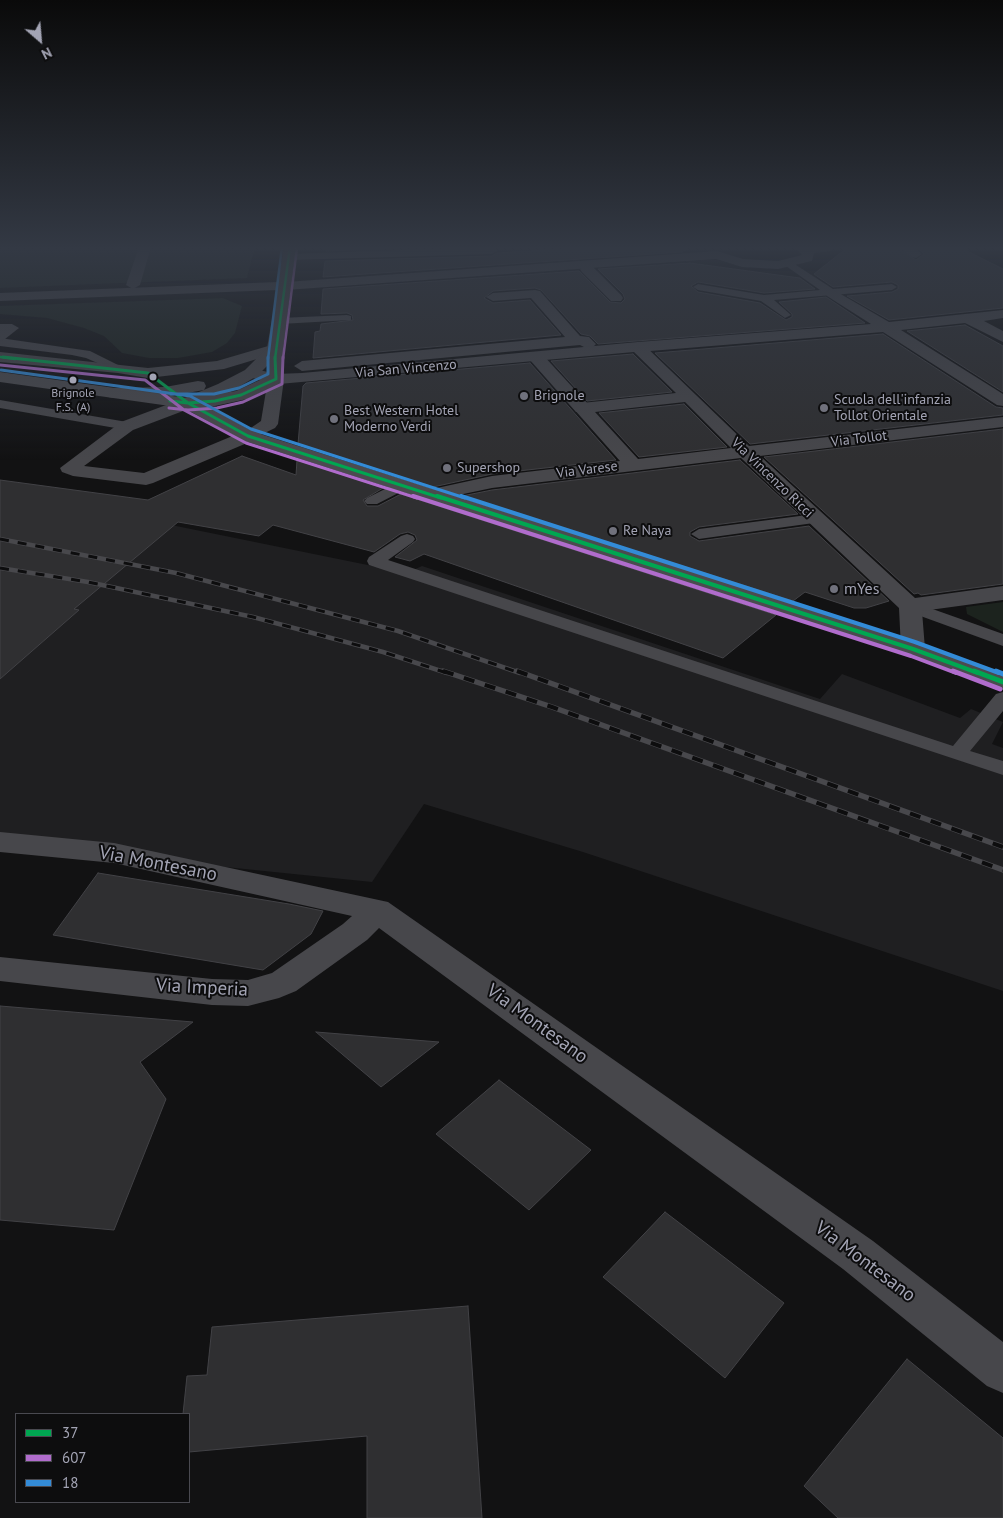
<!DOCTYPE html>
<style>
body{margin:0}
#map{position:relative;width:1003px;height:1518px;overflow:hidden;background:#121213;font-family:"PT Sans",sans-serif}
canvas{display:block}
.legend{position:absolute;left:15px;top:1413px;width:175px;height:90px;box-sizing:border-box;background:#0d0d0e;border:1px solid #494950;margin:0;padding:6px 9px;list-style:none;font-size:15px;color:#a3a4b4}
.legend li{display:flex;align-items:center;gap:10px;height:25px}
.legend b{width:25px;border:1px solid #494950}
.north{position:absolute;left:15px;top:15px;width:50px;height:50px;-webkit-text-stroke:4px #0d0d0e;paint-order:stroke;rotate:153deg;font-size:14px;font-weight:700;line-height:20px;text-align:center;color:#a3a4b4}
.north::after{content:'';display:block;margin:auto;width:18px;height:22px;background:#a3a4b4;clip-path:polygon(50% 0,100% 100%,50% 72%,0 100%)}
</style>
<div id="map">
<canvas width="1003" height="1518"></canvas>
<ul class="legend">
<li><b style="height:6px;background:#00a651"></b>37</li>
<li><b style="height:6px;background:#b06ccc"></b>607</li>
<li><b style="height:6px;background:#338bd7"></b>18</li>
</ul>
<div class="north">N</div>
</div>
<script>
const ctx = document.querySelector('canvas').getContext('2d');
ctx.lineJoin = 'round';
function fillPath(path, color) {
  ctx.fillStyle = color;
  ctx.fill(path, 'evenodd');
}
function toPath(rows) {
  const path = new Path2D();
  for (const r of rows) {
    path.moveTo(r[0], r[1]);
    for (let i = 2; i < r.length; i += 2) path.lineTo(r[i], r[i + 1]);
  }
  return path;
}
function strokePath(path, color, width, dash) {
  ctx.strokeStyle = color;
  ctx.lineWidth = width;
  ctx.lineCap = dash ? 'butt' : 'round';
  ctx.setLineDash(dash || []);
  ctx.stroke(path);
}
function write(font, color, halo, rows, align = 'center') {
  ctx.font = font + ' "PT Sans",sans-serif';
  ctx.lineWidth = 4;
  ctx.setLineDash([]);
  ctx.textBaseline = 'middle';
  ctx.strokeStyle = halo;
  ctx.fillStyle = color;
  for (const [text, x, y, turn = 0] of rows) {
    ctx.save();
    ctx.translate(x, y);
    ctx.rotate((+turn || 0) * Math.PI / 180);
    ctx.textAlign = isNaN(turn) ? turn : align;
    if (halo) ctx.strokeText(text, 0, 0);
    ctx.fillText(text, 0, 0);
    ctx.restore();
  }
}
const built = toPath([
 [0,504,132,517,407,573,422,566,820,699,842,674,960,718,971,709,1003,722,992,744,1003,748,1003,991,583,852,424,804,372,882,0,844]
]);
const green = toPath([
 [0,247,255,247,247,278,0,288],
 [223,298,242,306,235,333,227,343,212,352,178,358,149,358,122,353,104,336,84,328,47,318,0,314,0,306],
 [1003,602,1003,632,967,614,966,607]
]);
const building = toPath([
 [327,247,421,247,326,251,327,247],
 [592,247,689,247,682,252,323,277,325,261,492,256,497,253,592,247],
 [848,247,896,247,916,260,924,254,917,247,959,247,1003,269,1003,308,889,320,847,296,892,292,898,289,898,285,892,282,833,287,814,274,848,247],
 [690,263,800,278,815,289,764,293,698,282,691,286,698,292,760,303,786,320,792,317,792,314,779,302,826,297,865,323,598,344,590,336,581,334,541,290,535,288,493,291,484,298,493,303,530,300,561,335,313,358,315,332,320,331,321,324,353,320,352,315,347,313,321,314,323,289,579,271,610,302,621,303,625,299,623,294,598,269,690,263],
 [965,325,1003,346,1003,392,907,331,965,325],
 [883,334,996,407,1003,408,1003,415,750,444,655,353,883,334],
 [633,354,672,392,587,401,551,361,633,354],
 [530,363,616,460,492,474,433,487,298,444,303,386,306,383,530,363],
 [684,404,727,447,639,457,599,413,684,404],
 [1003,429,1003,584,921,595,918,593,914,594,764,457,1003,429],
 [242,456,296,475,297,460,383,488,363,500,367,506,378,506,401,494,776,615,723,658,424,554,410,561,395,557,417,540,415,535,408,532,400,534,374,552,273,525,259,536,178,522,74,609,79,610,0,679,0,480,148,500,242,456],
 [740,460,798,514,699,527,690,532,690,536,699,541,809,526,889,601,866,608,854,608,805,592,793,601,462,496,492,490,740,460],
 [98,873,289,904,323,911,311,934,263,970,53,935,98,873],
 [0,1006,193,1022,140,1062,166,1099,114,1230,0,1220,0,1006],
 [316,1032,439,1042,381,1087,316,1032],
 [499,1080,591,1150,529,1210,436,1134,499,1080],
 [665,1212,784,1303,725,1378,603,1277,665,1212],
 [468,1306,482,1518,367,1518,367,1436,189,1452,189,1414,183,1414,187,1376,207,1375,212,1327,468,1306],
 [907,1359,1003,1438,1003,1518,838,1518,804,1486,907,1359]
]);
const service = toPath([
 [486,247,496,247,497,251,492,254,290,260,285,257,290,254,486,247],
 [790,261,833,289,892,284,897,287,892,290,774,300,791,315,785,318,761,301,698,290,693,287,698,284,764,295,820,290,786,266,785,264,790,261],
 [347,315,351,316,351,320,280,324,274,321,280,318,347,315],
 [0,338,90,351,124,368,118,372,86,358,72,355,0,346,0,338],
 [0,400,127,422,134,426,127,430,0,408,0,400],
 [401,481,406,483,409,486,406,489,377,504,367,504,364,501,367,498,401,481],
 [815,514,821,516,823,519,821,522,699,539,691,534,699,529,815,514],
 [407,534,413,536,415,539,413,542,388,560,953,746,996,694,1003,692,1003,711,970,751,1003,761,1003,775,369,565,367,561,369,557,401,536,407,534],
 [910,601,1003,634,1003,646,904,610,901,606,904,602,910,601]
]);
const pedestrian = toPath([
 [139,247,151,247,140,285,133,289,126,285,139,247],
 [587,265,592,266,621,295,623,298,621,301,611,301,582,272,580,269,587,265],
 [832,289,889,322,1003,310,1003,318,984,321,1003,331,1003,342,965,323,901,330,1003,394,1003,406,997,405,883,332,638,352,630,347,638,342,871,324,827,296,825,293,827,290,832,289],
 [535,290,540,291,580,336,589,337,596,344,593,347,588,349,580,345,302,371,294,366,302,361,565,337,531,298,493,301,486,297,493,293,535,290],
 [0,324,12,324,19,328,5,339,0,341,0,324],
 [536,352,542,354,588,404,591,408,588,412,576,412,530,360,528,357,530,354,536,352]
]);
const minor = toPath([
 [795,247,836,247,830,251,814,253,812,261,778,269,742,267,716,259,286,290,279,286,286,282,717,251,743,259,778,261,802,255,795,247],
 [898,247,914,247,922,254,916,258,912,257,898,247],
 [638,342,643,344,749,446,1003,417,1003,427,760,456,915,598,1003,586,1003,600,922,611,925,649,922,654,913,656,904,654,901,649,899,608,741,458,492,488,430,501,423,499,420,495,423,491,492,476,620,461,573,408,576,404,582,403,676,393,634,352,279,384,247,399,215,406,191,408,133,430,84,466,144,473,242,432,248,431,254,432,257,436,254,440,153,483,146,485,73,476,62,472,60,468,121,422,182,399,236,391,260,380,245,376,243,373,251,368,276,374,302,373,638,342],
 [685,402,731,448,638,459,595,412,685,402],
 [275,344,280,346,283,349,280,352,224,369,148,378,118,373,0,362,0,352,148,368,217,361,275,344],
 [198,381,204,382,206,386,204,390,165,397,114,398,108,397,106,393,108,389,114,388,165,387,198,381],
 [0,832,114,843,388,902,873,1241,1003,1342,1003,1393,987,1386,843,1269,379,928,367,940,296,991,279,998,248,1006,212,1005,0,981,0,957,212,979,248,980,272,973,343,924,352,916,114,863,0,852,0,832]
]);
const tertiary = toPath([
 [284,247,296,247,283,349,284,379,278,424,275,428,248,441,242,440,239,436,261,421,268,379,268,365,257,376,230,392,188,408,182,407,179,403,182,399,218,384,245,370,267,348,277,290,0,301,0,293,278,282,284,247]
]);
const secondary = toPath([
 [0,372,194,399,254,432,922,644,1003,673,1003,690,904,654,242,440,184,408,0,382,0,372]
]);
const railFar1 = toPath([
 [0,539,176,573,398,631,520,673],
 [0,568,88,582,253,617,383,652,447,673]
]);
const rail = toPath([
 [443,671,552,707,1003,870],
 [517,671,1003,847]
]);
const bus1Far3 = toPath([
 [0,357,15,359],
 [275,359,290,247]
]);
const bus1Far2 = toPath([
 [3,357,148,373,188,403,248,436,441,498],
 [170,401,188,403,215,401,241,395,276,379,275,357]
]);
const bus1Far1 = toPath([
 [437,496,913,649,978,673]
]);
const bus1 = toPath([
 [974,671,1003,682]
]);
const bus2Far3 = toPath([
 [283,359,297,248]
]);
const bus2Far2 = toPath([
 [0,365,145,380,184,410,246,443,417,498],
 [169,408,188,410,217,408,243,402,282,384,283,357]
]);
const bus2Far1 = toPath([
 [413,496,911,656,956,673]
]);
const bus2 = toPath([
 [953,671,1000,689]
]);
const bus3Far3 = toPath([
 [268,359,282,247]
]);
const bus3Far2 = toPath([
 [1,370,190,396,251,429,465,498],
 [171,394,214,394,239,388,268,374,268,357]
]);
const bus3Far1 = toPath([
 [461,496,915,642,999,673]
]);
const bus3 = toPath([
 [996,671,1003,674]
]);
const markers = [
 [153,377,4.5,"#a3a4b4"],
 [73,380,4.5,"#a3a4b4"],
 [524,396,5,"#70717c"],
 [824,408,5,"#70717c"],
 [334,419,5,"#70717c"],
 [447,468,5,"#70717c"],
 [613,531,5,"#70717c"],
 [834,589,5,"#70717c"]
];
const farBusnames = [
 ["Brignole",73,394],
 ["F.S. (A)",73,408]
];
const farStreetnames = [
 ["Via San Vincenzo",406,369,-5],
 ["Via Tollot",859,439,-7],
 ["Via Varese",587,470,-7],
 ["Via Vincenzo Ricci",772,478,44]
];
const farPoinames = [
 ["Brignole",534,396],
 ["Scuola dell'infanzia",834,400],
 ["Tollot Orientale",834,416],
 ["Best Western Hotel",344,411],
 ["Moderno Verdi",344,427],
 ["Supershop",457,468],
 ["Re Naya",623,531]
];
const poiNames = [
 ["mYes",844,589]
];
const nearStreetnames = [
 ["Via Montesano",158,864,11],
 ["Via Imperia",202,988,3],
 ["Via Montesano",537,1024,36],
 ["Via Montesano",865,1262,37]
];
fillPath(built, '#1f1f21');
fillPath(green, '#1c231e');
fillPath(building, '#2f2f31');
strokePath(building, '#424246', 1);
fillPath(service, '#47474b');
fillPath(pedestrian, '#47474b');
fillPath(minor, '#47474b');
fillPath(tertiary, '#47474b');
fillPath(secondary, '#4b4b4f');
strokePath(railFar1, '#48484c', 4.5);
strokePath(rail, '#48484c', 5.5);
strokePath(railFar1, '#0d0d0e', 3, [9]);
strokePath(rail, '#0d0d0e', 4, [11]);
strokePath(bus1Far3, '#00a651', 2.5);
strokePath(bus1Far2, '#00a651', 3);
strokePath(bus1Far1, '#00a651', 4);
strokePath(bus1, '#00a651', 5);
strokePath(bus2Far3, '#b06ccc', 2.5);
strokePath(bus2Far2, '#b06ccc', 3);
strokePath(bus2Far1, '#b06ccc', 4);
strokePath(bus2, '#b06ccc', 5);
strokePath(bus3Far3, '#338bd7', 2.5);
strokePath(bus3Far2, '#338bd7', 3);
strokePath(bus3Far1, '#338bd7', 4);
strokePath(bus3, '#338bd7', 5);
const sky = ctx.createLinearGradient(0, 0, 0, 460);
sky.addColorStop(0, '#0a0a0a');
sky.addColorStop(0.54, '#333944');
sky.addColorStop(1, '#33394400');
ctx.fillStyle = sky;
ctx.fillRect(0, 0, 1003, 460);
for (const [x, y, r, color] of markers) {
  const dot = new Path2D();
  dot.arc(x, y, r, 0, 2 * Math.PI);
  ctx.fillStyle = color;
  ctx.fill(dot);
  strokePath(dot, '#0d0d0e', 2);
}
write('12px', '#a3a4b4', '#0d0d0e', farBusnames);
write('14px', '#a3a4b4', '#0d0d0e', farStreetnames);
write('14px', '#a3a4b4', '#0d0d0e', farPoinames, 'left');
write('16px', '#a3a4b4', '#0d0d0e', poiNames, 'left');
write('19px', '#a3a4b4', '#0d0d0e', nearStreetnames);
</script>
